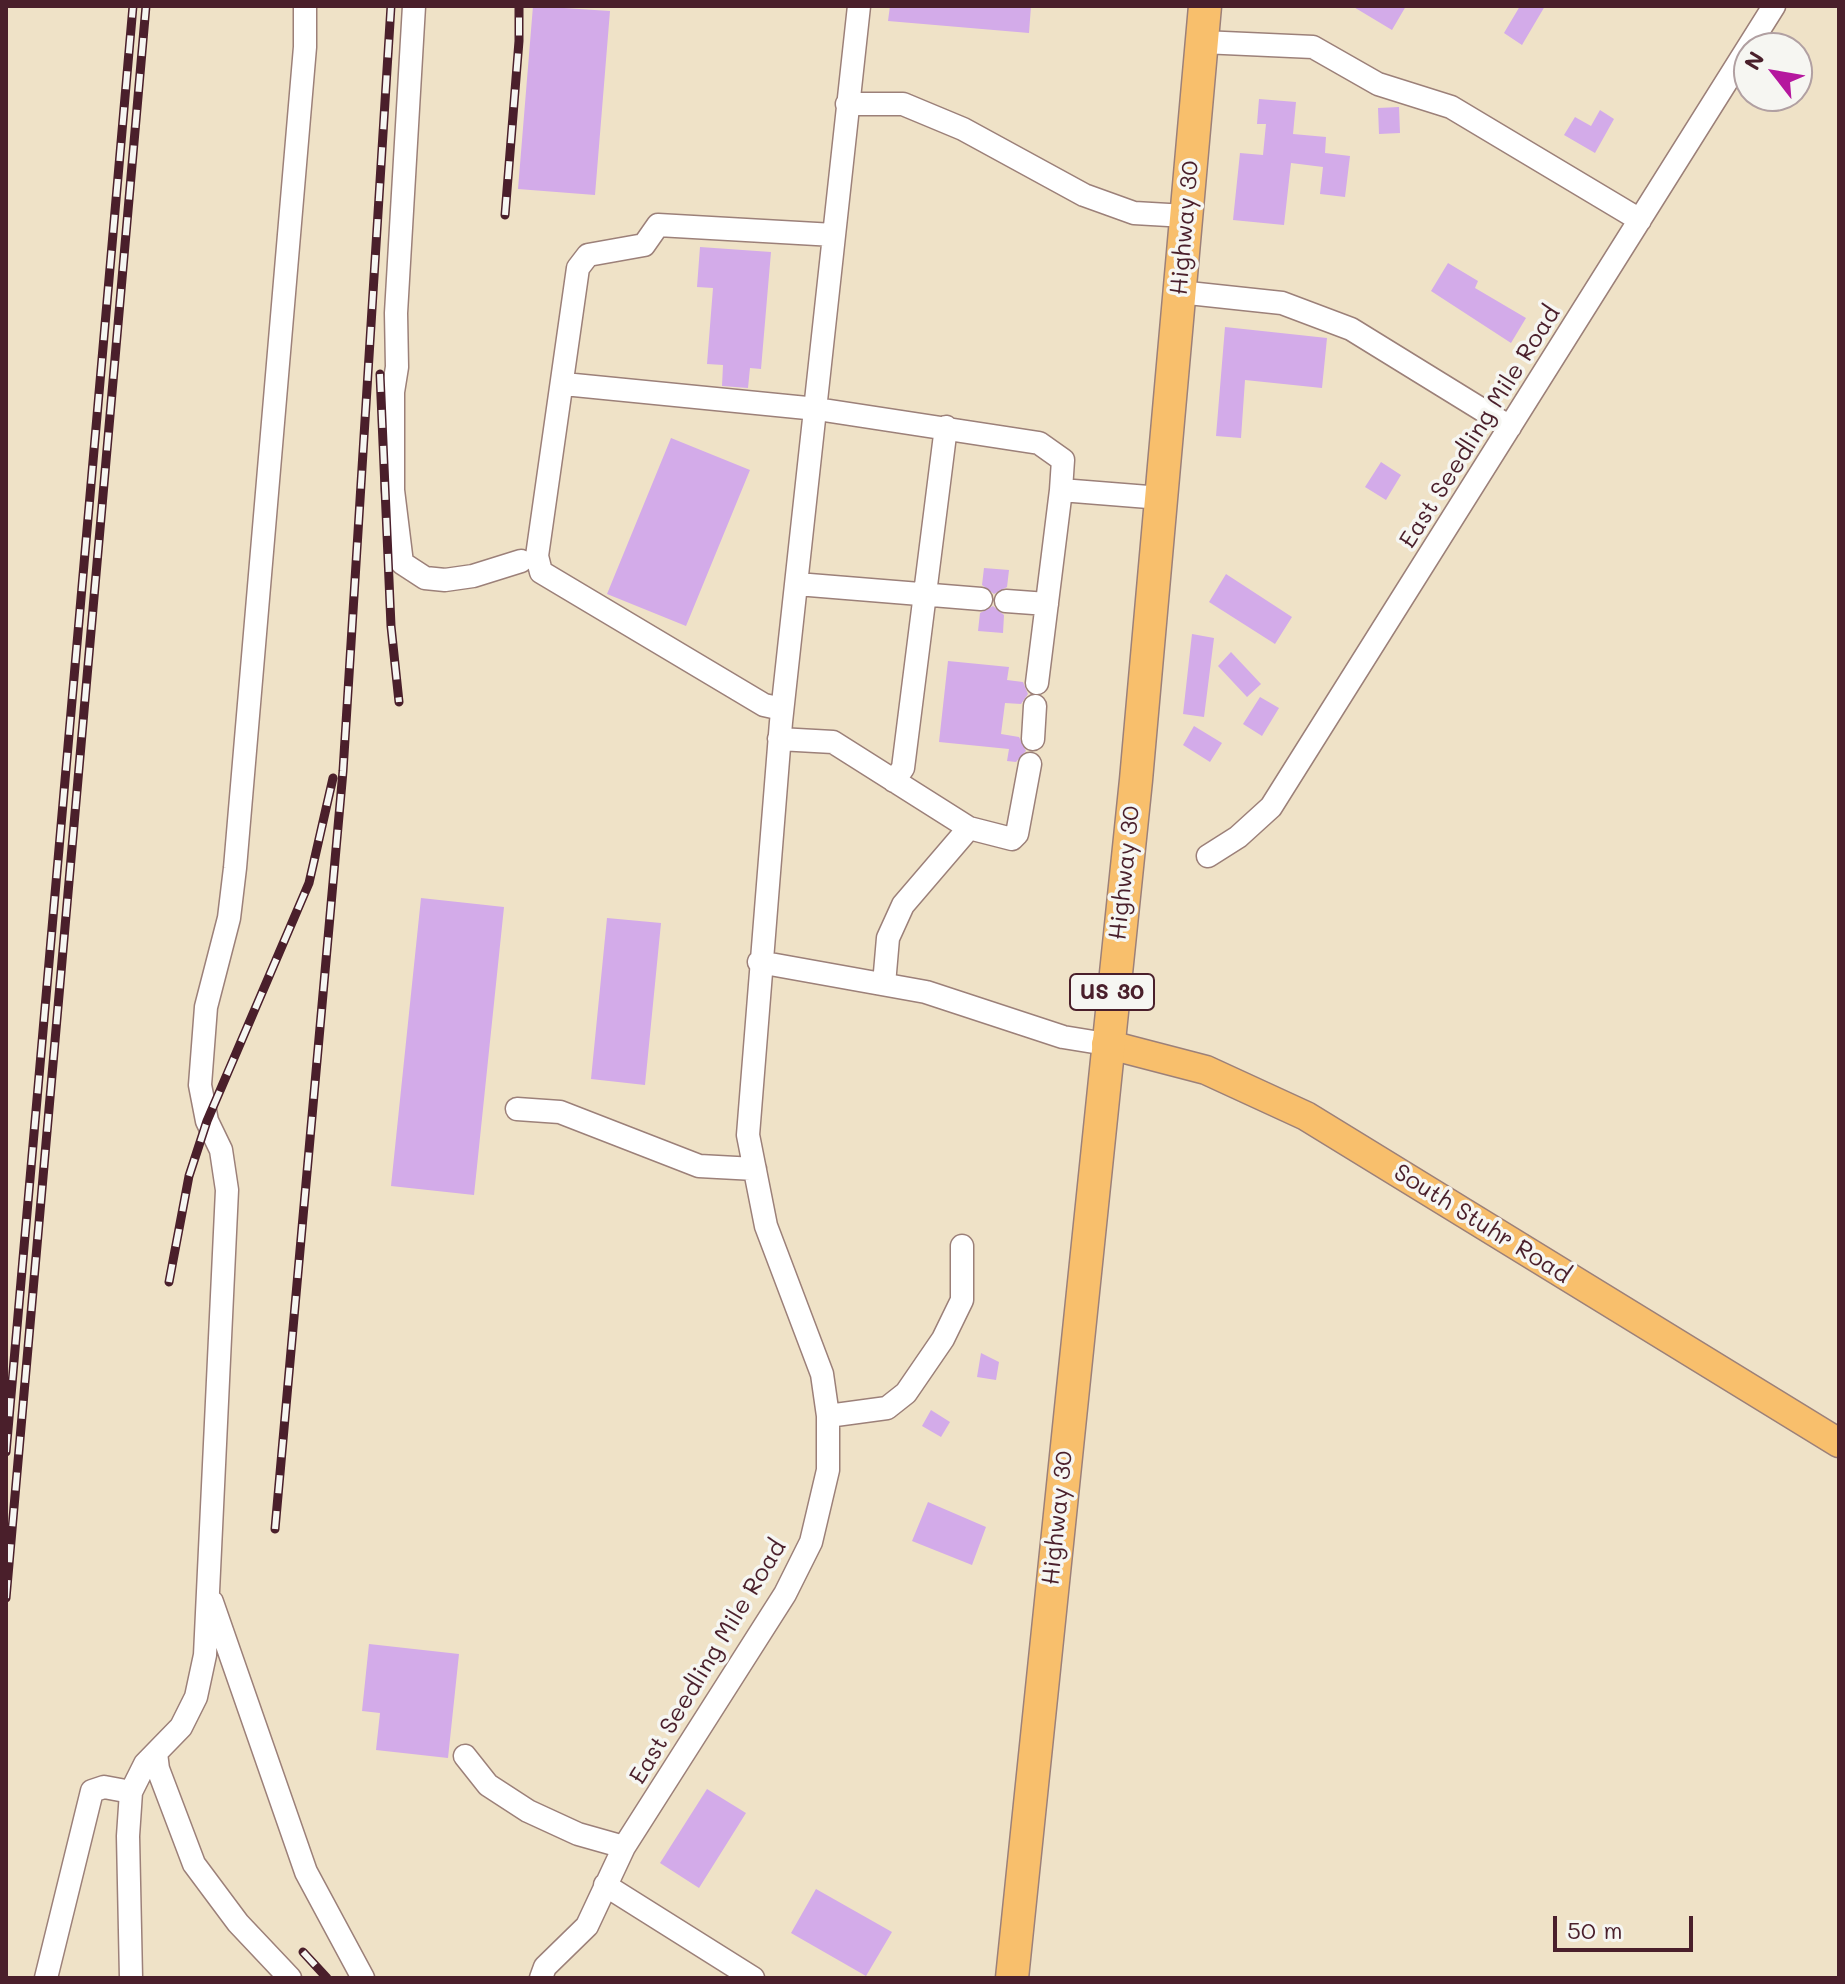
<!DOCTYPE html>
<style>
body{margin:0}
#map{position:relative;width:1845px;height:1984px;overflow:hidden;background:#efe2c7;font-family:Mali,sans-serif}
canvas{display:block}
.frame{position:absolute;inset:0;border:8px solid #4a1f2b;pointer-events:none}
.north{position:absolute;left:1733px;top:32px;width:80px;height:80px;box-sizing:border-box;background:#f6f6f2;border:2px solid #b1a0a2;border-radius:50%;rotate:301deg;font-size:22px;font-weight:700;line-height:32px;text-align:center;color:#4a1f2b}
.north::after{content:'';display:block;margin:auto;width:28px;height:36px;background:#b5179e;clip-path:polygon(50% 0,100% 100%,50% 72%,0 100%)}
.scale{position:absolute;left:1553px;top:1916px;width:140px;height:36px;box-sizing:border-box;border:4px solid #4a1f2b;border-top:0;padding-left:10px;font-size:24px;line-height:28px;white-space:nowrap;color:#4a1f2b;-webkit-text-stroke:6px #f6f6f2;paint-order:stroke}
</style>
<div id="map">
<canvas width="1845" height="1984"></canvas>
<div class="frame"></div>
<div class="north">N</div>
<div class="scale">50 m</div>
</div>
<script>
const ctx = document.querySelector('canvas').getContext('2d');
ctx.lineJoin = 'round';
function fillPath(path, color) {
  ctx.fillStyle = color;
  ctx.fill(path, 'evenodd');
}
function toPath(rows) {
  const path = new Path2D();
  for (const r of rows) {
    path.moveTo(r[0], r[1]);
    for (let i = 2; i < r.length; i += 2) path.lineTo(r[i], r[i + 1]);
  }
  return path;
}
function strokePath(path, color, width, dash) {
  ctx.strokeStyle = color;
  ctx.lineWidth = width;
  ctx.lineCap = dash ? 'butt' : 'round';
  ctx.setLineDash(dash || []);
  ctx.stroke(path);
}
function write(font, color, halo, rows, align = 'center') {
  ctx.font = font + ' Mali,sans-serif';
  ctx.lineWidth = 7;
  ctx.setLineDash([]);
  ctx.textBaseline = 'middle';
  ctx.strokeStyle = halo;
  ctx.fillStyle = color;
  for (const [text, x, y, turn = 0] of rows) {
    ctx.save();
    ctx.translate(x, y);
    ctx.rotate((+turn || 0) * Math.PI / 180);
    ctx.textAlign = isNaN(turn) ? turn : align;
    if (halo) ctx.strokeText(text, 0, 0);
    ctx.fillText(text, 0, 0);
    ctx.restore();
  }
}
const building = toPath([
 [533,6,610,11,595,195,518,189],
 [890,6,1031,6,1029,33,888,21],
 [1352,6,1406,6,1392,30],
 [1520,6,1545,6,1522,45,1504,33],
 [1259,99,1296,102,1293,134,1326,137,1325,153,1350,156,1345,197,1320,194,1323,167,1291,163,1284,225,1233,220,1240,153,1263,155,1266,124,1257,124],
 [1399,107,1400,133,1379,134,1378,108],
 [1600,110,1614,119,1595,153,1564,135,1575,117,1591,126],
 [700,247,771,252,761,369,750,368,748,388,722,386,723,365,707,364,713,288,697,287],
 [1448,263,1478,281,1475,288,1526,318,1511,343,1431,291],
 [1225,327,1327,338,1322,388,1245,380,1241,438,1216,436],
 [671,438,750,470,686,626,607,594],
 [1381,462,1401,475,1386,500,1365,487],
 [984,568,1009,570,1007,587,994,594,982,585],
 [1226,574,1292,617,1275,644,1209,602],
 [993,606,1004,615,1003,633,978,631,980,613],
 [1192,634,1214,638,1204,717,1183,714],
 [1231,652,1261,684,1247,697,1218,666],
 [948,661,1009,667,1007,680,1023,682,1028,694,1021,704,1005,703,1001,734,1019,737,1026,751,1016,762,1007,761,1009,749,939,742],
 [1260,697,1279,708,1262,736,1243,724],
 [1194,726,1222,743,1210,762,1183,745],
 [421,898,504,907,474,1195,391,1186],
 [607,918,661,923,645,1085,591,1079],
 [981,1353,999,1362,996,1380,977,1377],
 [931,1410,950,1422,941,1437,922,1426],
 [928,1502,986,1527,972,1565,912,1541],
 [369,1644,459,1654,448,1758,376,1750,380,1713,362,1711],
 [707,1789,746,1813,699,1888,660,1863],
 [816,1889,892,1932,866,1976,791,1933]
]);
const minor = toPath([
 [414,6,396,313,397,367,393,392,393,490,402,563,425,578,445,580,473,576,521,561],
 [1202,42,1313,47,1378,84,1451,107,1640,220],
 [847,104,903,104,963,129,1084,195,1134,213,1186,216],
 [1179,292,1282,303,1351,329,1510,427],
 [564,384,817,409,1039,443,1063,460,1061,490,1161,498],
 [797,584,981,599],
 [1006,601,1047,604],
 [1037,683,1061,490],
 [782,709,764,705,541,572,537,556,578,268,588,255,644,245,658,225,834,235],
 [779,739,833,742,969,828],
 [1033,739,1035,706],
 [894,781,903,768,946,427],
 [1208,856,1238,837,1271,807,1774,6],
 [759,962,926,992,1063,1037,1106,1044],
 [884,984,888,938,903,905,969,828,1012,839,1017,834,1030,764],
 [517,1109,560,1112,699,1166,755,1169],
 [828,1416,887,1408,906,1393,943,1339,962,1300,962,1246],
 [212,1602,306,1872,363,1978],
 [156,1753,158,1769,194,1864,238,1923,290,1978],
 [465,1756,488,1785,528,1811,578,1834,624,1847],
 [605,1885,753,1978],
 [46,1978,92,1791,104,1787,131,1792],
 [131,1978,128,1836,131,1792,145,1764,181,1727,196,1697,205,1655,227,1190,221,1150,207,1121,200,1085,206,1007,229,918,235,868,305,47,305,6],
 [541,1978,545,1967,587,1926,624,1847,785,1594,811,1542,828,1470,828,1416,822,1374,766,1226,748,1135,781,722,859,6]
]);
const major = toPath([
 [1106,1044,1206,1070,1306,1116,1839,1443]
]);
const highway = toPath([
 [1012,1978,1136,780,1205,6]
]);
const rail = toPath([
 [505,215,519,41,519,6],
 [380,374,391,626,399,702],
 [169,1282,189,1176,207,1121,309,883,333,778],
 [6,1452,133,6],
 [275,1529,343,771,391,6],
 [6,1598,146,6],
 [303,1952,327,1978]
]);
const shields = [
 [1112,992,84]
];
const shieldNames = [
 ["US 30",1112,992]
];
const streetNames = [
 ["Highway 30",1185,228,-85],
 ["East Seedling Mile Road",1480,427,-58],
 ["Highway 30",1125,873,-84],
 ["South Stuhr Road",1482,1224,32],
 ["Highway 30",1058,1518,-84],
 ["East Seedling Mile Road",708,1662,-59]
];
fillPath(building, '#d3abe9');
strokePath(minor, '#9c8079', 25);
strokePath(major, '#9c8079', 31);
strokePath(highway, '#9c8079', 35);
strokePath(minor, '#fff', 22);
strokePath(major, '#f8bf6c', 28);
strokePath(highway, '#f8bf6c', 32);
strokePath(rail, '#4a1f2b', 9);
strokePath(rail, '#f6f6f2', 6, [18]);
for (const [x, y, w] of shields) {
  const box = new Path2D();
  box.roundRect(x - w / 2, y - 18, w, 36, 6);
  ctx.fillStyle = '#f6f6f2';
  ctx.fill(box);
  strokePath(box, '#4a1f2b', 2);
}
write('bold 22px', '#4a1f2b', null, shieldNames);
write('24px', '#4a1f2b', '#f6f6f2', streetNames);
</script>
